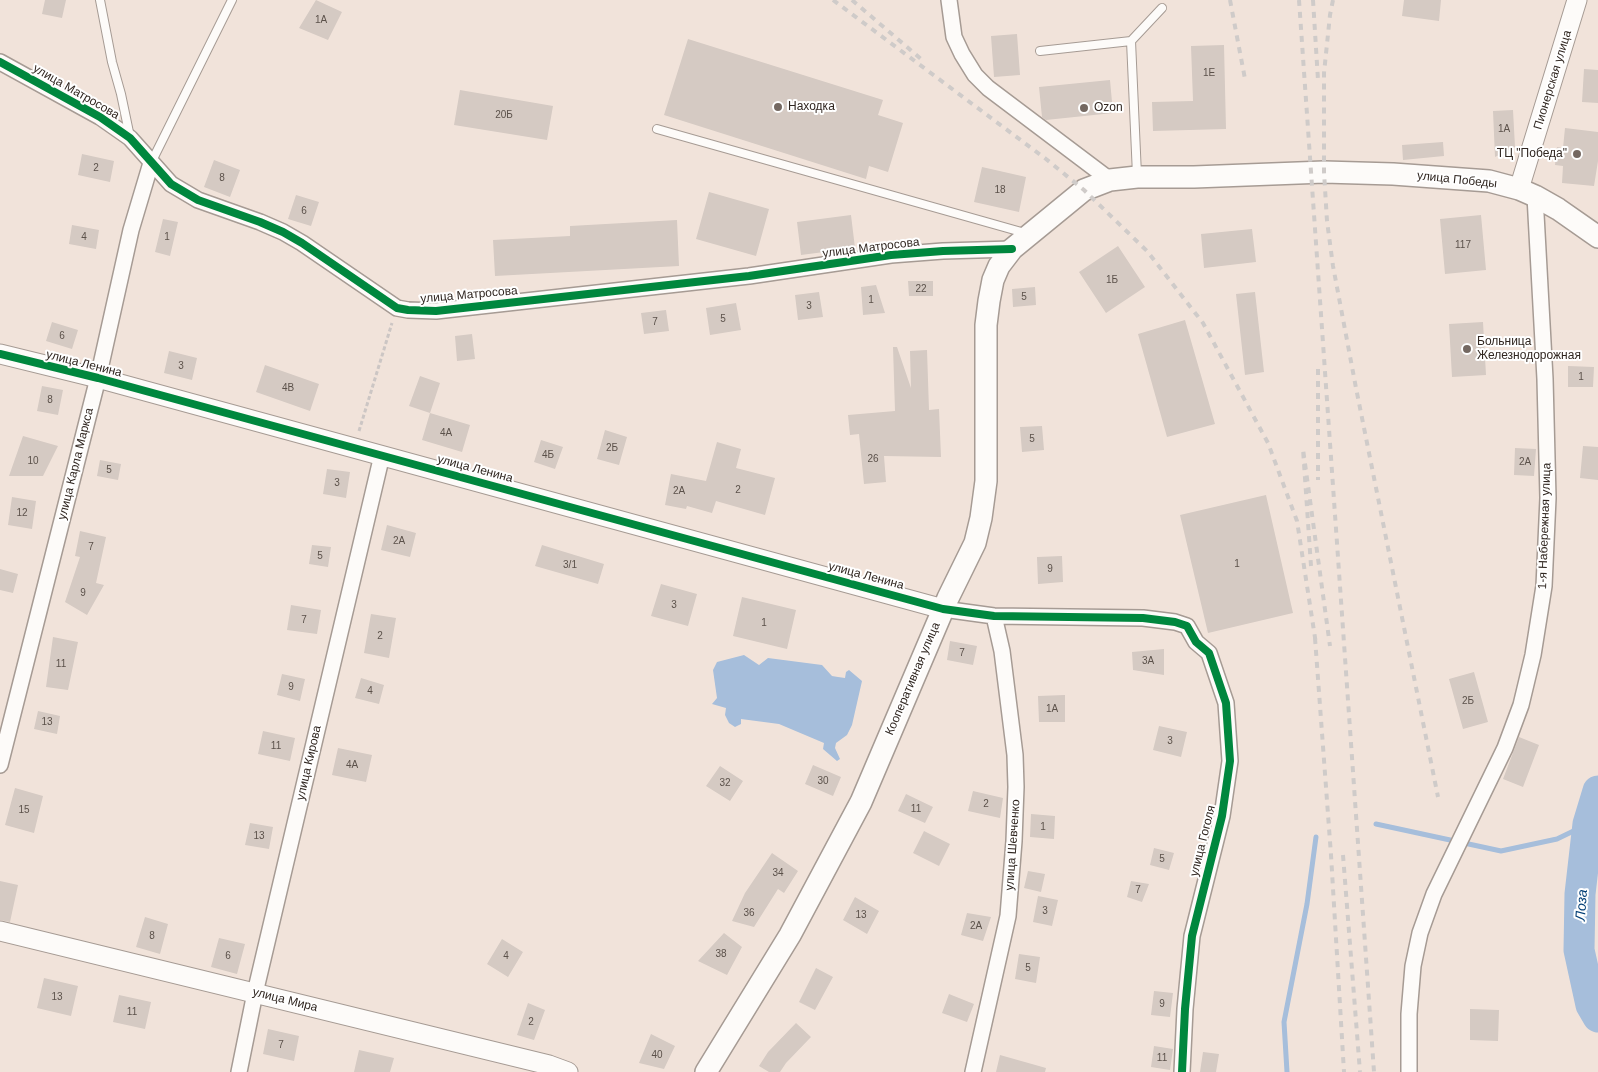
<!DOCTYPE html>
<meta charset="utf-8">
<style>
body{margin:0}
canvas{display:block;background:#f1e3da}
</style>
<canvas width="1598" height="1072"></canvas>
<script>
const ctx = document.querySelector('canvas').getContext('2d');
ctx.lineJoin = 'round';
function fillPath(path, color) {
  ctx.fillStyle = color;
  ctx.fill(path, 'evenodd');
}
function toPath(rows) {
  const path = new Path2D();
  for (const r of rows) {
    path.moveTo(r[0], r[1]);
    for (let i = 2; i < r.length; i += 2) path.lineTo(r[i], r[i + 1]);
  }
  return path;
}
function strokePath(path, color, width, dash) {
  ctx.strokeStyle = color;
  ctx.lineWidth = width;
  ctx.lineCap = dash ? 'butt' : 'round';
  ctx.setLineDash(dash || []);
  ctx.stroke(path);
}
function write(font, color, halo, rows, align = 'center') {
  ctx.font = font + ' Arial,sans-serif';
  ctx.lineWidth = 4;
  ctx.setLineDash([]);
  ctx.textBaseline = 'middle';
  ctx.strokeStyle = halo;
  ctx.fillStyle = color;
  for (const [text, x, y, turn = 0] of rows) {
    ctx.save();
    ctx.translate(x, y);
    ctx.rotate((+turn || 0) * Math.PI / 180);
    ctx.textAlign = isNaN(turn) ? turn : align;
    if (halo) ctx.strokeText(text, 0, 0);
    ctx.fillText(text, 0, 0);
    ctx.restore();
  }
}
const water = toPath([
 [744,655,759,665,768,658,822,665,832,676,838,677,845,678,846,672,849,670,862,681,852,725,847,735,836,743,835,748,840,759,837,761,823,749,824,743,779,724,741,719,741,724,735,727,729,723,725,715,726,708,712,704,717,698,713,670,717,662]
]);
const stream = toPath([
 [1376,824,1501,851,1557,839,1588,824],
 [1287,1072,1284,1022,1307,904,1316,837]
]);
const river = toPath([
 [1598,791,1588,824,1580,894,1579,950,1591,1005,1598,1017]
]);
const building = toPath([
 [45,0,66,0,62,18,42,14],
 [316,0,342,12,328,40,299,28],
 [1404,0,1441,0,1439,21,1402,16],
 [1017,34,1020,75,994,77,991,36],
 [688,39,883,100,878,115,903,123,888,172,869,166,866,179,664,115],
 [1224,45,1226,129,1153,131,1152,102,1193,101,1191,46],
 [1584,69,1598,70,1598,103,1582,102],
 [1110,80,1113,113,1046,120,1042,117,1039,87],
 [460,90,553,106,547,140,454,125],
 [1513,110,1515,147,1495,157,1493,111],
 [1565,128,1598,132,1598,161,1594,186,1562,183,1563,166,1555,165,1557,147,1563,148],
 [1443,142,1444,156,1403,160,1402,145],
 [82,154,114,161,110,182,78,175],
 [214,160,240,170,230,197,204,187],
 [982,167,1026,177,1019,212,974,202],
 [709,192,769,209,756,256,696,239],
 [296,195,319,202,311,226,288,219],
 [851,215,855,248,801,255,797,222],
 [1481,215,1486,270,1445,274,1440,219],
 [163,219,178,222,170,256,155,252],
 [677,220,679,266,495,276,493,240,570,236,570,226],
 [72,225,99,230,96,249,69,244],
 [1252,229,1256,262,1204,268,1201,234],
 [1118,246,1145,287,1106,313,1079,272],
 [908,281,933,281,933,296,909,296],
 [876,285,885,313,863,315,861,287],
 [1035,287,1036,305,1013,307,1012,289],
 [819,292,823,317,798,320,795,295],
 [1255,292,1264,372,1245,375,1236,294],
 [736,303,741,330,710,335,706,308],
 [666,310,669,331,644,334,641,313],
 [1185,320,1215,424,1167,437,1138,334],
 [52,322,78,330,72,349,46,341],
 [1483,322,1486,375,1452,377,1449,324],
 [472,334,475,359,457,361,455,336],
 [893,347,897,347,911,388,910,351,927,350,929,410,939,409,941,457,884,456,886,482,864,484,859,434,850,435,848,415,895,411],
 [169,351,197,358,192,380,164,373],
 [265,365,319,384,310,411,256,392],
 [1568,366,1594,367,1593,387,1568,387],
 [420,376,440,383,430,413,409,406],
 [42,386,63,390,58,415,37,411],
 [430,413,470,425,462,452,422,440],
 [1042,426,1044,450,1022,452,1020,427],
 [605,430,627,437,619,465,597,459],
 [23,436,58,446,43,476,9,476],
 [541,440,563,447,555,469,534,462],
 [717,442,741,449,736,468,775,478,765,515,716,501,712,513,687,506,686,509,665,505,671,474,706,481],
 [1583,446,1598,447,1598,480,1580,478],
 [1515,448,1536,449,1534,476,1514,475],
 [100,460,121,464,118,480,97,476],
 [327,469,350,472,346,498,323,494],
 [1266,495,1293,613,1208,633,1180,515],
 [12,497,36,501,32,529,8,525],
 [387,525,416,533,410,557,381,550],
 [80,531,106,537,96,583,104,585,87,615,65,602,80,557,75,556],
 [312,545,331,547,328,567,309,564],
 [542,545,604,564,598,584,535,566],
 [1062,556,1063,582,1038,584,1037,557],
 [0,569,18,574,13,593,0,590],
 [661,584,697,594,688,626,651,616],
 [742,597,796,610,787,649,733,636],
 [291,605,321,610,317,634,287,630],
 [371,614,396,618,389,658,364,653],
 [53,637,78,642,68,690,46,687],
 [950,641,977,646,973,665,947,660],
 [1164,649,1164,675,1133,670,1132,652],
 [1474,672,1488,722,1463,729,1449,679],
 [282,674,305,679,300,701,277,695],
 [361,678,384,685,379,704,355,698],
 [1065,695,1065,722,1039,722,1038,696],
 [38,711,60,716,57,734,34,729],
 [1159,726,1187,732,1181,757,1153,750],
 [263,731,295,738,290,761,258,754],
 [1519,737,1539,745,1523,787,1503,779],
 [338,748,372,755,366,782,332,775],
 [813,765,841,777,833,796,805,784],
 [720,766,743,781,730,801,706,786],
 [15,788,43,796,34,833,5,825],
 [973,791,1003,798,1000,818,968,811],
 [906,794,933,807,925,823,898,811],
 [1031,814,1055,816,1054,839,1030,837],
 [250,823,273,827,269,849,245,845],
 [924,831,950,844,939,866,913,853],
 [1154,848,1174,853,1169,870,1150,865],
 [772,853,798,871,784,893,778,889,754,927,732,921,745,893],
 [1028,871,1045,874,1041,892,1024,888],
 [0,881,18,885,10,922,0,920],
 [1131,881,1149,884,1142,902,1127,897],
 [1038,896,1058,900,1052,926,1033,922],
 [855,897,879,911,867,934,843,920],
 [967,913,991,917,983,941,961,935],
 [145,917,168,924,160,954,136,947],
 [724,933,742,947,727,975,698,961],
 [219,938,245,944,237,974,211,967],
 [502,939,523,952,508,977,487,964],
 [1019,954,1040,957,1036,983,1015,979],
 [816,968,833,977,815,1010,799,1002],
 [44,978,78,986,71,1016,37,1008],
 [1154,991,1173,993,1170,1017,1151,1015],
 [949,994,974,1004,967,1022,942,1013],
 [119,995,151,1002,145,1029,113,1022],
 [528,1003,545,1010,534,1040,517,1035],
 [1470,1009,1499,1010,1498,1041,1470,1040],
 [796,1023,811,1037,786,1063,780,1072,769,1072,759,1066,768,1052],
 [268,1029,299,1036,294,1061,263,1054],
 [651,1034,675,1046,664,1069,639,1063],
 [1154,1046,1173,1049,1170,1070,1151,1067],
 [359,1050,394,1058,390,1072,354,1072],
 [1203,1052,1219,1054,1216,1072,1200,1072],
 [1000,1055,1046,1068,1045,1072,996,1072]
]);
const path = toPath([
 [359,431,392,323]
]);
const service = toPath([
 [100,0,112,62,121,94,130,137],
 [1131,41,1137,175],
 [1040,51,1131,41,1162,8],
 [657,129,1025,233],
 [151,163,232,0]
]);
const minor = toPath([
 [949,0,954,37,962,54,975,75,988,88,1110,180],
 [0,62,100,117,130,138,171,184,198,200,260,222,283,232,302,243,397,308,408,310,436,311,749,276,891,255,943,251,1012,249],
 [943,609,994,616,1143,618,1175,622,1187,626,1196,642,1209,653,1226,703,1230,761,1222,816,1192,936,1185,1009,1182,1072],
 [0,765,98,378,131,230,151,163],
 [239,1072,255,993,382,455],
 [973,1072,1008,916,1014,841,1016,787,1015,755,1002,651,994,616],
 [1409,1072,1409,1014,1413,966,1420,933,1434,894,1505,748,1521,705,1533,655,1544,586,1548,498,1545,379,1535,196]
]);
const tertiary = toPath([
 [1519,189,1577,0],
 [0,354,98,378,943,609],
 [0,931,549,1065,568,1072]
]);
const secondary = toPath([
 [706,1072,790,935,861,802,948,598,975,543,981,518,986,481,986,325,989,301,993,280,999,266,1012,249,1084,190,1110,180,1137,177,1194,177,1324,172,1393,174,1489,181,1519,189,1535,196,1558,209,1598,237]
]);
const rail = toPath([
 [833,0,1046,159,1084,190,1147,251,1203,323,1268,443,1297,521,1316,644],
 [852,0,921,59],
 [1230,0,1245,79],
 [1299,0,1374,1072],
 [1313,0,1318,80],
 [1333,0,1330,15,1324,73,1324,172,1327,221,1333,266,1356,388,1438,797],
 [1318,369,1318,480],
 [1311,566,1303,449,1330,646],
 [1315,638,1331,855,1344,1072],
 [1343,855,1360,1072]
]);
const cycleway = toPath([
 [0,62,100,117,130,138,171,184,198,200,260,222,283,232,302,243,397,308,408,310,436,311,749,276,891,255,943,251,1012,249],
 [0,354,98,378,943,609,994,616,1143,618,1175,622,1187,626,1196,642,1209,653,1226,703,1230,761,1222,816,1192,936,1185,1009,1182,1072]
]);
const markers = [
 [778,107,5,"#746861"],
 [1084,108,5,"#746861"],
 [1577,154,5,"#746861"],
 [1467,349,5,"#746861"]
];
const numberNames = [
 ["1А",321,20],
 ["1Е",1209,73],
 ["20Б",504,115],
 ["1А",1504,129],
 ["2",96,168],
 ["8",222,178],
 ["18",1000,190],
 ["6",304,211],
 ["4",84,237],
 ["1",167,237],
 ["117",1463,245],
 ["1Б",1112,280],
 ["22",921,289],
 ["5",1024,297],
 ["1",871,300],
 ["3",809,306],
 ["5",723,319],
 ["7",655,322],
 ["6",62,336],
 ["3",181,366],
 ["1",1581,377],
 ["4В",288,388],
 ["8",50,400],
 ["4А",446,433],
 ["5",1032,439],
 ["2Б",612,448],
 ["4Б",548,455],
 ["26",873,459],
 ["10",33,461],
 ["2А",1525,462],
 ["5",109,470],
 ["3",337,483],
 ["2",738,490],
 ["2А",679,491],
 ["12",22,513],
 ["2А",399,541],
 ["7",91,547],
 ["5",320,556],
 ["1",1237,564],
 ["3/1",570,565],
 ["9",1050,569],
 ["9",83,593],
 ["3",674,605],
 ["7",304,620],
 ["1",764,623],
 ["2",380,636],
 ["7",962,653],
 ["3А",1148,661],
 ["11",61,664],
 ["9",291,687],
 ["4",370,691],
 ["2Б",1468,701],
 ["1А",1052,709],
 ["13",47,722],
 ["3",1170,741],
 ["11",276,746],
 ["4А",352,765],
 ["30",823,781],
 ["32",725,783],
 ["2",986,804],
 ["11",916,809],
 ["15",24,810],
 ["1",1043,827],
 ["13",259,836],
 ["5",1162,859],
 ["34",778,873],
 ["7",1138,890],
 ["3",1045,911],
 ["36",749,913],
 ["13",861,915],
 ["2А",976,926],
 ["8",152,936],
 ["38",721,954],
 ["6",228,956],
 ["4",506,956],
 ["5",1028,968],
 ["13",57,997],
 ["9",1162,1004],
 ["11",132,1012],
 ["2",531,1022],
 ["7",281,1045],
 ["40",657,1055],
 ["11",1162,1058]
];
const streetNames = [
 ["Пионерская улица",1553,80,-73],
 ["улица Матросова",76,92,30],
 ["улица Победы",1457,180,6],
 ["улица Матросова",871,248,-7],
 ["улица Матросова",469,295,-5],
 ["улица Ленина",84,364,14],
 ["улица Карла Маркса",76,464,-76],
 ["улица Ленина",475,469,15],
 ["1-я Набережная улица",1545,526,-88],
 ["улица Ленина",866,576,15],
 ["Кооперативная улица",913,679,-67],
 ["улица Кирова",309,763,-77],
 ["улица Гоголя",1203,841,-76],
 ["улица Шевченко",1013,845,-86],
 ["улица Мира",285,1000,14]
];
const poiNames = [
 ["Находка",788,107],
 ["Ozon",1094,108],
 ["ТЦ \"Победа\"",1567,154,"right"],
 ["Больница",1477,342],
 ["Железнодорожная",1477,356]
];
const waterNames = [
 ["Лоза",1582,905,-86]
];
fillPath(water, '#a6bedb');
strokePath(stream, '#a6bedb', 5);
strokePath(river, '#a6bedb', 31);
fillPath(building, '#d5cac3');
strokePath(service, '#a69b94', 10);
strokePath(minor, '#a69b94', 18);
strokePath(tertiary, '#a69b94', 21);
strokePath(secondary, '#a69b94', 24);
strokePath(path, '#ccc6c4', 3, [4, 2.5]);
strokePath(service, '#fdfbf9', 8);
strokePath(minor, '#fdfbf9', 15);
strokePath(tertiary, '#fdfbf9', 19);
strokePath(secondary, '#fdfbf9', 21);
strokePath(rail, '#cfcbc9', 4, [6, 6]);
strokePath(cycleway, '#00873e', 8);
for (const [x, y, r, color] of markers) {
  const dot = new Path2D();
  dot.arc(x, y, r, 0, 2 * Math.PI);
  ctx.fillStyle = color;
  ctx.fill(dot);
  strokePath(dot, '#fff', 2);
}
write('10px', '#5b514a', null, numberNames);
write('12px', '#302620', '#fff', streetNames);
write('12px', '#302620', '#fff', poiNames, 'left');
write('italic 14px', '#003d75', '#fff', waterNames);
</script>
